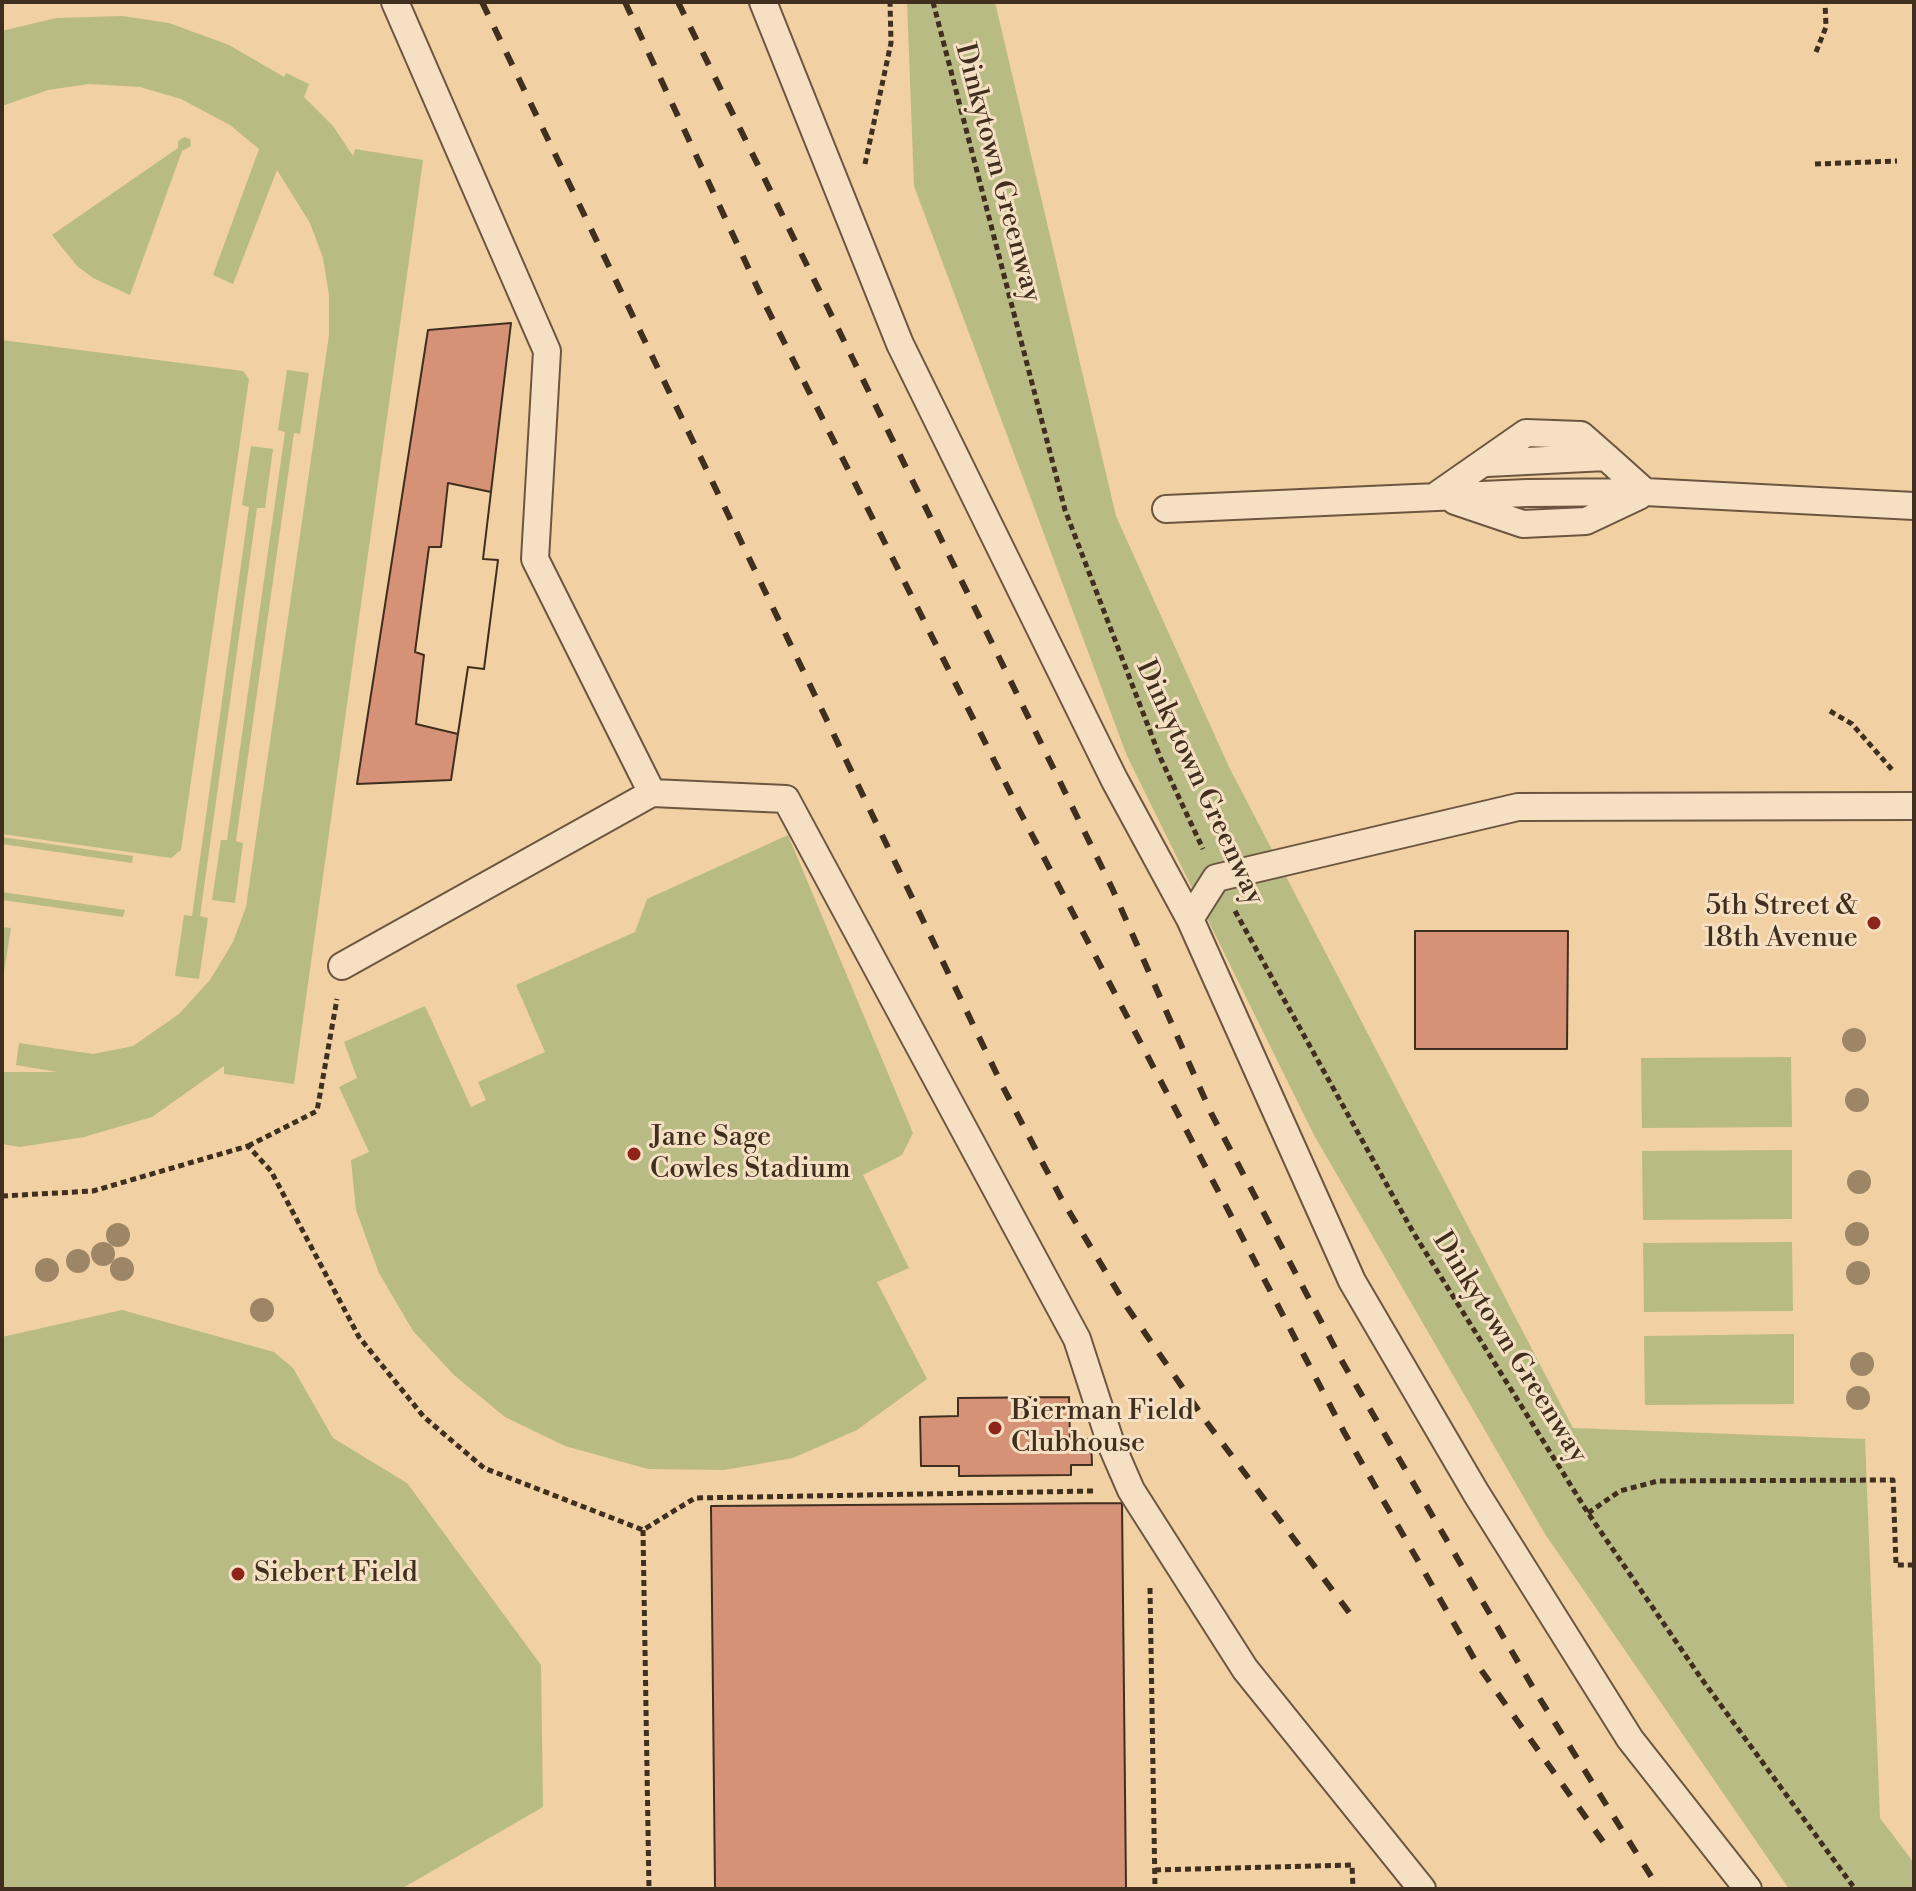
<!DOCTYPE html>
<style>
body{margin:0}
#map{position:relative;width:1916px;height:1891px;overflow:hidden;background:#f1d0a3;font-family:"Libre Bodoni",serif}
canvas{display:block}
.frame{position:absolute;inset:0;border:4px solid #402e1f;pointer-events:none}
</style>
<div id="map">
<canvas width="1916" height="1891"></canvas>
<div class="frame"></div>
</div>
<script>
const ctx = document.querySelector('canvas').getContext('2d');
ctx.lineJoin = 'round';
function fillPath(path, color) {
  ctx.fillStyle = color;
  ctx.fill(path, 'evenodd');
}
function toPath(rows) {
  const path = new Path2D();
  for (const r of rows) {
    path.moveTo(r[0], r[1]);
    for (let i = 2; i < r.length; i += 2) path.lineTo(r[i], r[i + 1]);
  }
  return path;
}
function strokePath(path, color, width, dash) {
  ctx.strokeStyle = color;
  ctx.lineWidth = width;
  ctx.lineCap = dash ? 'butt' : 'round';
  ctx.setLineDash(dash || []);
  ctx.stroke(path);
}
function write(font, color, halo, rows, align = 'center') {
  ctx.font = font + ' "Libre Bodoni",serif';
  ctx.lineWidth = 6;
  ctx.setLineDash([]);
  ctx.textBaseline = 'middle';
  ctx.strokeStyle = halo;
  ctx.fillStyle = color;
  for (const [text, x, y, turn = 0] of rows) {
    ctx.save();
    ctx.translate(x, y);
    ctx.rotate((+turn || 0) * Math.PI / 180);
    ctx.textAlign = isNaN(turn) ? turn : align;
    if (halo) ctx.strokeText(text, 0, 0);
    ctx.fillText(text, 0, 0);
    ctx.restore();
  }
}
const green = toPath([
 [907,2,995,2,1116,516,1229,767,1573,1428,1865,1439,1880,1818,1914,1863,1914,1889,1789,1889,1545,1534,1314,1135,1127,756,914,186],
 [122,16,169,23,229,45,284,77,286,73,309,84,304,97,333,126,353,156,355,149,423,160,294,1084,224,1074,224,1066,152,1117,84,1137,20,1147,2,1144,2,1072,57,1072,16,1065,19,1043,93,1054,133,1046,179,1014,210,980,233,942,246,907,329,335,329,295,323,258,310,223,277,170,233,284,213,275,259,149,230,125,181,99,140,87,89,84,48,90,2,106,2,31,56,18],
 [184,137,190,139,191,146,182,151,130,295,93,278,77,266,52,235,178,148,178,141],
 [2,340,243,371,249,379,181,850,171,858,2,834],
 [287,370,309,373,300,434,294,433,236,841,243,843,235,903,212,900,221,840,227,840,285,432,278,430],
 [251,446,273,449,265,508,257,508,200,916,208,918,199,979,175,976,184,915,192,916,249,507,242,505],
 [788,835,913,1133,902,1155,863,1175,909,1268,877,1282,927,1379,857,1430,793,1458,724,1470,648,1469,565,1446,505,1417,454,1375,413,1331,379,1273,356,1210,351,1160,369,1152,339,1087,357,1078,344,1042,425,1006,471,1107,486,1100,478,1082,545,1052,516,985,635,932,647,899],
 [2,837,133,856,132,863,2,844],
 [2,892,125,910,123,917,2,900],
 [2,927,11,928,2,984],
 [1791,1057,1792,1127,1642,1128,1641,1058],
 [1792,1150,1792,1219,1643,1220,1642,1151],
 [1792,1242,1793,1311,1644,1312,1643,1243],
 [122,1310,274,1352,293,1368,333,1438,407,1483,541,1665,543,1807,401,1889,2,1889,2,1337],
 [1794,1334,1794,1404,1645,1405,1644,1336]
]);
const building = toPath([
 [511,323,483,559,498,560,484,669,468,667,451,780,357,784,428,330,511,323],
 [448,483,491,492,483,559,498,560,484,669,468,667,458,734,416,724,424,655,415,652,429,547,441,547,448,483],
 [1415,931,1568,931,1567,1049,1415,1049,1415,931],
 [1069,1397,1070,1439,1091,1439,1092,1465,1071,1465,1071,1475,959,1476,959,1466,921,1466,920,1417,958,1416,958,1398,1069,1397],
 [1122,1503,1126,1889,715,1889,711,1506,1122,1503]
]);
const path = toPath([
 [933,2,1065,510,1160,757,1203,849],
 [1816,52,1826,27,1825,2],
 [865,164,891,43,890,2],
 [1815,164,1897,161],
 [1830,711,1852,724,1894,772],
 [1235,911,1413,1232,1588,1513,1701,1678,1855,1889],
 [248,1146,317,1111,337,999],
 [2,1196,93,1191,248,1146,271,1171,359,1337,424,1417,484,1468,643,1530,695,1498,1093,1491],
 [1588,1513,1620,1491,1658,1481,1893,1480,1896,1565,1914,1565],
 [643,1530,649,1889],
 [1150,1588,1155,1889],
 [1155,1870,1352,1865,1353,1889]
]);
const lane = toPath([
 [395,2,547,351,535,559,652,793,786,799,1077,1339,1111,1444,1131,1490,1245,1669,1422,1889],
 [763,2,900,344,1114,779,1190,919,1352,1281,1476,1493,1630,1739,1748,1889],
 [1487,463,1606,457,1645,492],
 [1437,495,1526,433,1581,435,1606,457],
 [1455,501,1523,524,1586,521,1639,496],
 [1166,509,1527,493,1645,492,1914,506],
 [1190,919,1216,878,1518,807,1914,806],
 [342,966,652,793]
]);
const rail = toPath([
 [482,2,1003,1087,1061,1198,1127,1307,1205,1420,1351,1615],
 [625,2,765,304,1017,806,1344,1432,1479,1667,1604,1843],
 [678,2,1112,888,1211,1113,1343,1363,1535,1691,1659,1889]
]);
const trees = [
 [1854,1040],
 [1857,1100],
 [1859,1182],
 [1857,1234],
 [118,1235],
 [103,1254],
 [78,1261],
 [122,1269],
 [47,1270],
 [1858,1273],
 [262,1310],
 [1862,1364],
 [1858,1398]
];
const markers = [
 [1874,923,8,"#8f2418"],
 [634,1154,8,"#8f2418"],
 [995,1428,8,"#8f2418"],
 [238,1574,8,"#8f2418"]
];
const streetNames = [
 ["Dinkytown Greenway",997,173,75],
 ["Dinkytown Greenway",1199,783,65],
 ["Dinkytown Greenway",1509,1348,58]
];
const poiNames = [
 ["5th Street &",1858,907,"right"],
 ["18th Avenue",1858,939,"right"],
 ["Jane Sage",650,1138],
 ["Cowles Stadium",650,1170],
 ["Bierman Field",1011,1412],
 ["Clubhouse",1011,1444],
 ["Siebert Field",254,1574]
];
fillPath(green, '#b9bb85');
fillPath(building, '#d69277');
strokePath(building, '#402e1f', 2);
strokePath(lane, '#6c5640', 30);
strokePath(path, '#402e1f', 5, [6, 4]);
strokePath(lane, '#f6e0c3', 26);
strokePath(rail, '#402e1f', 6, [14, 14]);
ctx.fillStyle = '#9d8665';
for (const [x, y] of trees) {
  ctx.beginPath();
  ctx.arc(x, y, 12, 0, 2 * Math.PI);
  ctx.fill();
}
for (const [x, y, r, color] of markers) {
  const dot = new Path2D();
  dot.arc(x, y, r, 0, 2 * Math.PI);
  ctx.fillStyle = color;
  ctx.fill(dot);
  strokePath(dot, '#f6e0c3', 3);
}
write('28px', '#402e1f', '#f6e0c3', streetNames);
write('28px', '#402e1f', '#f6e0c3', poiNames, 'left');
</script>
